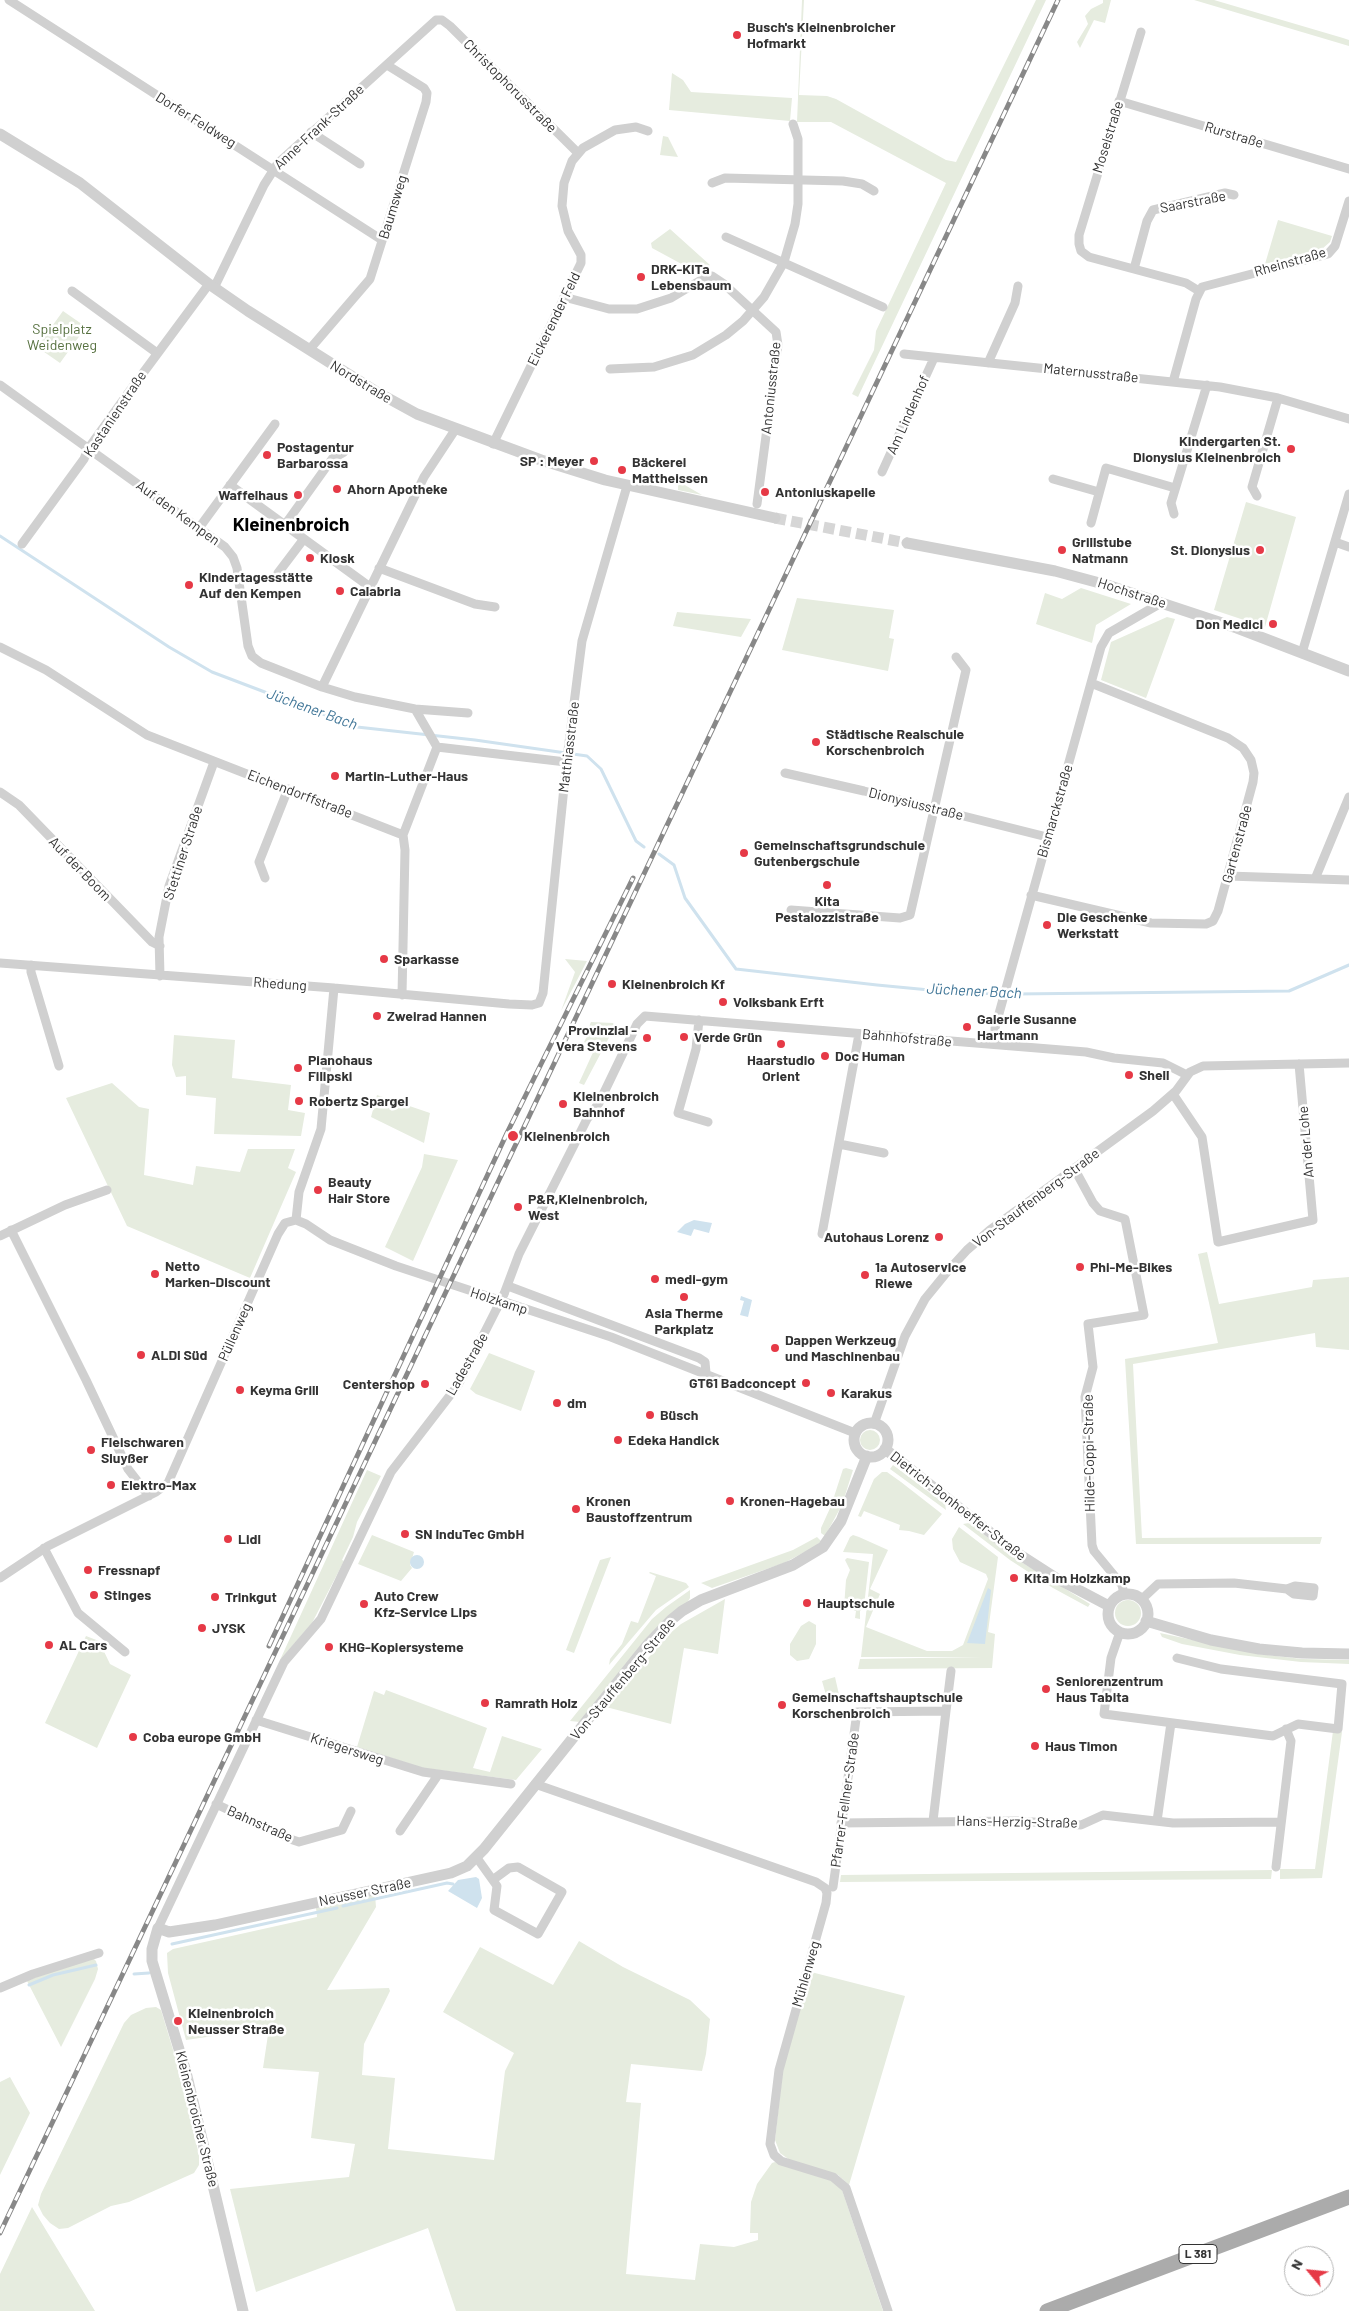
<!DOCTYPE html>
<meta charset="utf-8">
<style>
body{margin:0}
#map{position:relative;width:1349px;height:2311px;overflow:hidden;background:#fff;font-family:Barlow,sans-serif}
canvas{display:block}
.north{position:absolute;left:1284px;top:2246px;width:50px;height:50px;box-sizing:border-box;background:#fff;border:1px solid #adadad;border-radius:50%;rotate:298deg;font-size:14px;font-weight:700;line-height:20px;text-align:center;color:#333}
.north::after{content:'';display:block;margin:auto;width:18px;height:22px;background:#e63946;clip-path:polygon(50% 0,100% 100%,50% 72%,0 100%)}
</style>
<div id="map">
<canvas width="1349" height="2311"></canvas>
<div class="north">N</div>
</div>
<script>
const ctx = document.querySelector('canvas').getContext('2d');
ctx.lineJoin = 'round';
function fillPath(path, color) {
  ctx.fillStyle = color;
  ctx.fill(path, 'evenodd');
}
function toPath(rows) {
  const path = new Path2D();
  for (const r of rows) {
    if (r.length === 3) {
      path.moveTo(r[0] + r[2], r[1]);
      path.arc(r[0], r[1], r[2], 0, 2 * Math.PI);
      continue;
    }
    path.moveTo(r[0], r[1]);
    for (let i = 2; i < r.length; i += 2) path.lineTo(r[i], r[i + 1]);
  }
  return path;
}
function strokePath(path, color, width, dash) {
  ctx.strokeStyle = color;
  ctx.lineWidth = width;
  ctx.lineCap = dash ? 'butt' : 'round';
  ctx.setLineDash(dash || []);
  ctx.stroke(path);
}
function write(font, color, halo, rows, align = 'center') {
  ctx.font = font + ' Barlow,sans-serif';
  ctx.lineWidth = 5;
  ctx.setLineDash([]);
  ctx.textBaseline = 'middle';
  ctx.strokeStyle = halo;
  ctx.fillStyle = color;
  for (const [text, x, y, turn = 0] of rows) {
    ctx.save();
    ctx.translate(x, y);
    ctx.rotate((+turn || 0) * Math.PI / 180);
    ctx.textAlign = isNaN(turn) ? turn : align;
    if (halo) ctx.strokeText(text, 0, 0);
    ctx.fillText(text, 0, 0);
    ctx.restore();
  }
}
const green = toPath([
 [802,0,804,0,799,95,827,96,836,99,946,160,956,162,1036,0,1046,0,858,397,852,394,874,350,876,331,946,183,831,122,797,122],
 [1103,0,1111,0,1105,23,1094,20,1080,48,1077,42,1088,24,1085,16,1091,9,1103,3],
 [1194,0,1214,0,1343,38,1349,40,1349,46],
 [672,73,683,80,691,92,792,98,790,121,669,110],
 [663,136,668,137,678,157,660,155],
 [1278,220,1332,236,1330,242,1322,249,1265,264],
 [670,229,710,265,700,274,652,248,651,243],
 [63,311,86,327,60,363,37,347],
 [683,484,702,495,678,490,678,485],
 [1246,502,1296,517,1265,627,1214,610],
 [1081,588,1131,604,1096,625,1092,643,1036,624,1045,593,1062,599],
 [797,598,894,610,889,638,894,639,888,671,782,650],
 [677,612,751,619,741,637,673,626],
 [1167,617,1175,619,1146,698,1101,680,1111,642],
 [565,959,587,961,561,1011,575,972],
 [591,1022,613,1023,617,1031,613,1030,584,1085,579,1083,595,1048,584,1042,590,1031,588,1029],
 [174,1035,235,1040,232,1078,291,1085,288,1110,305,1113,301,1136,214,1134,216,1098,186,1095,186,1076,176,1077,172,1065],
 [112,1083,139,1107,149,1109,144,1175,193,1185,196,1166,240,1172,248,1149,295,1149,288,1168,296,1172,250,1278,127,1226,66,1098],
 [377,1095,430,1113,424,1143,371,1117],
 [424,1154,458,1160,413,1261,385,1247,422,1167],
 [1207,1252,1219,1304,1312,1287,1313,1280,1349,1277,1349,1350,1316,1347,1315,1333,1133,1364,1142,1538,1322,1537,1320,1544,1136,1544,1125,1359,1218,1343,1198,1254],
 [489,1353,535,1371,521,1411,476,1394,470,1389],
 [870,1440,10],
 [893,1465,945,1504,946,1510,890,1469],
 [846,1468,853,1470,842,1505,825,1536,821,1533,821,1528,831,1506,843,1469],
 [367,1470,381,1476,357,1522,353,1537,342,1560,344,1561,312,1623,280,1660],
 [882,1472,887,1472,901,1482,942,1514,924,1535,909,1531,899,1530,900,1525,864,1511,861,1517,858,1516,874,1479],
 [969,1523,1013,1557,1090,1604,1088,1607,1053,1588,1010,1560,963,1524],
 [959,1527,998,1557,988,1632,995,1634,992,1668,858,1669,860,1659,983,1657,861,1657,873,1554,843,1552,850,1537,853,1535,859,1537,888,1550,870,1589,880,1594,866,1627,927,1651,952,1651,963,1645,988,1579,986,1574,960,1562,953,1549,952,1539],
 [372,1535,414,1552,410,1565,412,1568,401,1581,358,1564],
 [817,1537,821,1541,816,1546,784,1563,712,1588,701,1583,793,1550],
 [611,1557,574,1653,566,1650,600,1560],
 [847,1558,869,1562,864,1606,860,1611,860,1619,855,1618,856,1611,844,1607,846,1580,850,1570,845,1560],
 [650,1572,686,1583,689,1587,656,1610,609,1665,610,1659,622,1644,631,1621,638,1623,656,1576,649,1573],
 [690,1590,690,1598,687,1603,580,1722,570,1721,652,1619,666,1607],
 [725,1599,718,1654,684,1648,671,1724,606,1707,668,1635,681,1624],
 [1128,1613,13],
 [809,1621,816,1625,816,1644,809,1659,797,1661,790,1655,790,1644,801,1626],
 [1160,1633,1259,1654,1302,1659,1349,1660,1349,1664,1301,1662,1240,1655,1182,1644,1162,1637],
 [86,1636,99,1641,110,1664,131,1675,97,1748,45,1723],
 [835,1677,840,1699,828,1702,822,1681],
 [386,1690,487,1728,473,1768,490,1772,502,1736,542,1749,516,1780,423,1768,357,1747,374,1691,384,1695],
 [1333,1731,1342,1732,1322,1878,1280,1879,1280,1869,1315,1869],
 [1272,1870,1271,1879,840,1882,841,1875],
 [375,1895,376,1907,327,1990,389,1988,390,1991,364,2044,362,2075,395,2078,388,2149,494,2160,505,2071,514,2053,443,2012,480,1947,553,1985,579,1941,623,1967,690,2000,710,2019,706,2054,702,2071,631,2064,626,2102,641,2103,626,2274,695,2280,700,2244,734,2247,758,2240,758,2233,750,2233,751,2202,757,2184,772,2163,775,2162,827,2176,841,2187,883,2311,456,2311,428,2228,256,2292,230,2189,349,2177,355,2144,311,2138,319,2072,263,2068,269,2028,186,2040,168,1973,167,1953,173,1949,317,1917,316,1908],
 [93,1958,96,1961,98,1969,95,1979,61,2047,27,1981,52,1971],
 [811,1972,905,1996,849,2185,838,2175,791,2161,780,2153,775,2140,783,2069],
 [156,2007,161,2010,181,2076,199,2155,199,2165,194,2173,129,2202,111,2206,68,2228,59,2229,50,2223,43,2215,38,2205,41,2194,124,2023,131,2015,146,2008],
 [10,2077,30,2113,0,2175,0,2082],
 [32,2207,95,2311,0,2311,0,2274]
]);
const water = toPath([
 [694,1220,712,1223,709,1233,694,1229,691,1236,677,1232,685,1224],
 [741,1296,752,1300,748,1317,740,1315,744,1301,740,1300],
 [417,1562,7],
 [988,1588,991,1590,985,1644,967,1643],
 [476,1877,479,1879,482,1898,477,1908,448,1891,458,1880]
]);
const stream = toPath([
 [0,536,169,647,212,672,357,727,475,740,587,756,601,769,636,841,644,847],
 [659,854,674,865,685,898,736,969,877,985,961,993,1015,994,1289,991,1349,965],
 [343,1906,447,1883,453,1884],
 [172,1944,337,1908],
 [134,1974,149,1973],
 [29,1985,53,1975,96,1965]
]);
const tertiaryTunnel = toPath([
 [775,518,907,543]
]);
const minor = toPath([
 [9,0,382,240],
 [1141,32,1079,235,1079,244,1081,251,1089,257,1186,283,1199,291],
 [1119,101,1349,169],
 [311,132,360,164],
 [712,183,725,178,843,181,862,184,874,191],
 [726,237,883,307],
 [1134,269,1147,221,1153,210,1225,193,1234,195],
 [214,288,264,185,278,163,436,20,442,20,450,26,578,153],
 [72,291,157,353],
 [564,297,609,309,637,309,671,298,706,277,712,276,724,284,776,332,778,345,757,504],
 [309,350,370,279,426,102,427,93,424,88,387,65],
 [904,354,1220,387,1278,398,1349,419],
 [988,363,1015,303,1018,286],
 [610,369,654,367,693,355,726,335,743,321,764,297,784,262,795,224,798,204,798,139,793,124],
 [1173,382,1196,299,1202,287,1328,254,1335,246,1349,201],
 [0,385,225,547,233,557,237,568,248,646,252,656,261,663,322,687,424,477,455,430],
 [493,444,581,263,581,255,568,231,562,206,564,183,572,161,583,148,615,130,636,127,648,131],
 [882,472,934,358],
 [1053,479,1099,492],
 [230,485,370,587],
 [1257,496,1252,487,1278,398],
 [1174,514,1171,503,1207,385],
 [1091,523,1106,468,1175,488],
 [284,526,332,459,344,452],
 [199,528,275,424],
 [1335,542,1349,547],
 [22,544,84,459,88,449,129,392,209,284],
 [379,568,475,604,495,607],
 [278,573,303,540],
 [0,647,46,670,147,735,403,835],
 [1302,653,1349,494],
 [322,687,355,697,415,709,468,713],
 [415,709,437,747],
 [437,747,566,762],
 [785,773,864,791,1047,837],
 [0,792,19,805,152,942,160,946],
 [403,835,437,747],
 [1228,876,1349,880],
 [265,878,259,862,288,789],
 [1315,879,1349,797],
 [1031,895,1151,923,1206,924,1213,921,1218,911,1253,782,1254,773,1251,760,1243,748,1228,738,1091,683],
 [791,910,900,918,910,915,966,670,956,657],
 [0,963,334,988,509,1004,532,1005,539,1003,543,993,567,758,582,641,627,486],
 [31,965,31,972,59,1066],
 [160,976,159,937,169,886,214,762],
 [402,995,405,850,403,835],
 [699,1020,696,1049,678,1113,708,1122],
 [1003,1045,995,1038,995,1028,1101,647,1109,633,1161,603],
 [1173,1094,1202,1137,1218,1242,1313,1220,1299,1064],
 [839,1144,884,1153],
 [1074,1168,1093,1203,1100,1211,1125,1219,1144,1315,1088,1324,1093,1367,1085,1397,1092,1545,1094,1551,1122,1585,1124,1594],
 [296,1220,306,1224,330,1240,396,1266,611,1337,855,1433],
 [296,1220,299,1192,321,1129,334,988],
 [11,1230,86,1380,128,1469,149,1496],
 [822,1234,859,1034],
 [0,1236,65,1205,107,1190],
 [508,1286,699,1358,705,1362,706,1373],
 [504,1294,519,1254,572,1149,587,1119,599,1103,637,1024,645,1016,1086,1052,1114,1058,1163,1063,1187,1075],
 [874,1424,905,1336,925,1299,947,1272,967,1250,990,1230,1153,1111,1176,1091,1190,1072,1203,1066,1349,1063],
 [44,1548,78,1613,125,1652],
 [0,1578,48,1546,156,1492,168,1483,278,1234,285,1223,296,1220],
 [1142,1599,1158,1584,1234,1583,1287,1589,1294,1594,1313,1596,1314,1588,1295,1586,1287,1589],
 [1120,1632,1111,1658,1104,1714,1273,1736,1298,1724,1338,1729,1342,1684,1221,1669,1177,1658],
 [946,1711,951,1671],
 [256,1720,423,1772,511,1784],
 [535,1784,816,1882,825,1888,827,1893,826,1903,779,2070,770,2144,774,2155,781,2161,833,2177,846,2188,888,2311],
 [216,1804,290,1839,299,1842,342,1830,351,1811],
 [1157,1821,1171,1723],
 [841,1823,1017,1821,1081,1825,1103,1815,1173,1823,1281,1822],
 [400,1831,438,1775],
 [477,1858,497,1886,494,1910,538,1934,562,1892,518,1867,509,1868,494,1879],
 [1276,1867,1291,1741,1286,1729],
 [833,1887,857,1712,946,1711,933,1821],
 [158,1928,284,1662,321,1619,391,1472,458,1385,497,1308],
 [0,1988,33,1974,99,1953]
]);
const tertiary = toPath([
 [0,134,80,183,209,284,248,311,375,391,417,414,541,460,605,480,775,518],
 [907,543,1055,571,1107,585,1237,628,1349,671],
 [871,1440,17],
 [885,1449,1011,1549,1056,1578,1109,1606],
 [1128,1614,20],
 [1146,1621,1211,1640,1259,1649,1302,1653,1349,1654],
 [243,2311,186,2072,152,1961,152,1949,158,1928,169,1932,215,1925,451,1873,467,1866,484,1849,649,1643,671,1620,682,1611,701,1600,793,1565,823,1547,841,1521,867,1456]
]);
const primary = toPath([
 [1047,2311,1349,2197]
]);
const rail = toPath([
 [269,1646,507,1133,633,878],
 [0,2233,1058,0]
]);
const minorBridge = toPath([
 [497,1308,504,1294]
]);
const markers = [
 [737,35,5,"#e63946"],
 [641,277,5,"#e63946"],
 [1291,449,5,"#e63946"],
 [267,455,5,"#e63946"],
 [594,461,5,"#e63946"],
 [622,470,5,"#e63946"],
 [337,489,5,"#e63946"],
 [765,492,5,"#e63946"],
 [298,495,5,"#e63946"],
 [1062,550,5,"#e63946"],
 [1260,550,5,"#e63946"],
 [310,558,5,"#e63946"],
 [189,585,5,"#e63946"],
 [340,591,5,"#e63946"],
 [1273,624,5,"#e63946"],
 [816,742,5,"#e63946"],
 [335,776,5,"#e63946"],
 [744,853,5,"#e63946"],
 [827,885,5,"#e63946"],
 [1047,925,5,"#e63946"],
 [384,959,5,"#e63946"],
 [612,984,5,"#e63946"],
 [723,1002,5,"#e63946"],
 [377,1016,5,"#e63946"],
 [967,1027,5,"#e63946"],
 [684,1037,5,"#e63946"],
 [647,1038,5,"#e63946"],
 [781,1044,5,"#e63946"],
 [825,1056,5,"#e63946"],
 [298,1068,5,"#e63946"],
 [1129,1075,5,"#e63946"],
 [299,1101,5,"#e63946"],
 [563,1104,5,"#e63946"],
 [513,1136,6,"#e63946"],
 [318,1190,5,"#e63946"],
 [518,1207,5,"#e63946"],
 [939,1237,5,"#e63946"],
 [1080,1267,5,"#e63946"],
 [155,1274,5,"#e63946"],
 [865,1275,5,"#e63946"],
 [655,1279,5,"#e63946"],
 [684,1297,5,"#e63946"],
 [775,1348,5,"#e63946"],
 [141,1355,5,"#e63946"],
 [806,1383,5,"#e63946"],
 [425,1384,5,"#e63946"],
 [240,1390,5,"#e63946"],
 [831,1393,5,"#e63946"],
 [557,1403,5,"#e63946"],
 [650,1415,5,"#e63946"],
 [618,1440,5,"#e63946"],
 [91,1450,5,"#e63946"],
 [111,1485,5,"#e63946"],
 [730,1501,5,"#e63946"],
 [576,1509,5,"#e63946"],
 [405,1534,5,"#e63946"],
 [228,1539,5,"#e63946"],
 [88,1570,5,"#e63946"],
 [1014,1578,5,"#e63946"],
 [94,1595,5,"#e63946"],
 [215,1597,5,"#e63946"],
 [807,1603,5,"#e63946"],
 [364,1604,5,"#e63946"],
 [202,1628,5,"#e63946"],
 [49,1645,5,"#e63946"],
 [329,1647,5,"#e63946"],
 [1046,1689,5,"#e63946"],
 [485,1703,5,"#e63946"],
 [782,1705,5,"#e63946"],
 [133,1737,5,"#e63946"],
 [1035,1746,5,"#e63946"],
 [178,2021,5,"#e63946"]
];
const shields = [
 [1198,2254,38]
];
const shieldNames = [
 ["L 381",1198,2254]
];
const poiNames = [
 ["Busch's Kleinenbroicher",747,27],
 ["Hofmarkt",747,43],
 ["DRK-KiTa",651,269],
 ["Lebensbaum",651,285],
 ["Kindergarten St.",1281,441,"right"],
 ["Dionysius Kleinenbroich",1281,457,"right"],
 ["Postagentur",277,447],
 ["Barbarossa",277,463],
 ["SP : Meyer",584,461,"right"],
 ["Bäckerei",632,462],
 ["Mattheissen",632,478],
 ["Ahorn Apotheke",347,489],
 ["Antoniuskapelle",775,492],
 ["Waffelhaus",288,495,"right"],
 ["Grillstube",1072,542],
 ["Natmann",1072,558],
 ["St. Dionysius",1250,550,"right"],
 ["Kiosk",320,558],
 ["Kindertagesstätte",199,577],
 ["Auf den Kempen",199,593],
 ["Calabria",350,591],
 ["Don Medici",1263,624,"right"],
 ["Städtische Realschule",826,734],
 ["Korschenbroich",826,750],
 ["Martin-Luther-Haus",345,776],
 ["Gemeinschaftsgrundschule",754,845],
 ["Gutenbergschule",754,861],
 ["Kita",827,901,"center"],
 ["Pestalozzistraße",827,917,"center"],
 ["Die Geschenke",1057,917],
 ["Werkstatt",1057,933],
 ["Sparkasse",394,959],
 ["Kleinenbroich Kf",622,984],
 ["Volksbank Erft",733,1002],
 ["Zweirad Hannen",387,1016],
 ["Galerie Susanne",977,1019],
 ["Hartmann",977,1035],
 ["Provinzial -",637,1030,"right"],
 ["Vera Stevens",637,1046,"right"],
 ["Verde Grün",694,1037],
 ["Doc Human",835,1056],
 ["Pianohaus",308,1060],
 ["Filipski",308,1076],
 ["Haarstudio",781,1060,"center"],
 ["Orient",781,1076,"center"],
 ["Shell",1139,1075],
 ["Kleinenbroich",573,1096],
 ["Bahnhof",573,1112],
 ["Robertz Spargel",309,1101],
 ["Kleinenbroich",524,1136],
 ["Beauty",328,1182],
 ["Hair Store",328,1198],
 ["P&R,Kleinenbroich,",528,1199],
 ["West",528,1215],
 ["Autohaus Lorenz",929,1237,"right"],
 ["Netto",165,1266],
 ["Marken-Discount",165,1282],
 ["1a Autoservice",875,1267],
 ["Riewe",875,1283],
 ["Phi-Me-Bikes",1090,1267],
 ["medi-gym",665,1279],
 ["Asia Therme",684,1313,"center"],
 ["Parkplatz",684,1329,"center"],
 ["Dappen Werkzeug",785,1340],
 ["und Maschinenbau",785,1356],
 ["ALDI Süd",151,1355],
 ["GT61 Badconcept",796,1383,"right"],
 ["Centershop",415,1384,"right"],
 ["Keyma Grill",250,1390],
 ["Karakus",841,1393],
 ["dm",567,1403],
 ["Büsch",660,1415],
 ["Edeka Handick",628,1440],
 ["Fleischwaren",101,1442],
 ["Sluyßer",101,1458],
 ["Elektro-Max",121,1485],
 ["Kronen",586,1501],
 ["Baustoffzentrum",586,1517],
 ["Kronen-Hagebau",740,1501],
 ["SN InduTec GmbH",415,1534],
 ["Lidl",238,1539],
 ["Fressnapf",98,1570],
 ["Kita Im Holzkamp",1024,1578],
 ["Stinges",104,1595],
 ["Auto Crew",374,1596],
 ["Kfz-Service Lips",374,1612],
 ["Trinkgut",225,1597],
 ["Hauptschule",817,1603],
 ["JYSK",212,1628],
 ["AL Cars",59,1645],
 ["KHG-Kopiersysteme",339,1647],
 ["Seniorenzentrum",1056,1681],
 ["Haus Tabita",1056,1697],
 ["Gemeinschaftshauptschule",792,1697],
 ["Korschenbroich",792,1713],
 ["Ramrath Holz",495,1703],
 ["Coba europe GmbH",143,1737],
 ["Haus Timon",1045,1746],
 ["Kleinenbroich",188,2013],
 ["Neusser Straße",188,2029]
];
const streetNames = [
 ["Christophorusstraße",510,86,45],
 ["Dorfer Feldweg",196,120,32],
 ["Anne-Frank-Straße",319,127,-43],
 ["Rurstraße",1234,135,17],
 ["Moselstraße",1108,137,-73],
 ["Saarstraße",1193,202,-11],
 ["Baumsweg",393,207,-73],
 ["Rheinstraße",1290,262,-16],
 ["Eickerender Feld",554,319,-64],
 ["Maternusstraße",1091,373,6],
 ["Nordstraße",361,382,31],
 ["Antoniusstraße",771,388,-84],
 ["Kastanienstraße",115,414,-56],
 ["Am Lindenhof",908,415,-66],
 ["Auf den Kempen",178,513,36],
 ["Hochstraße",1132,593,18],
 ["Matthiasstraße",569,747,-83],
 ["Eichendorffstraße",300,794,21],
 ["Dionysiusstraße",916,804,14],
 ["Bismarckstraße",1055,811,-74],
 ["Gartenstraße",1237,844,-75],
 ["Stettiner Straße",183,853,-72],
 ["Auf der Boom",80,869,46],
 ["Rhedung",280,984,4],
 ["Bahnhofstraße",907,1038,5],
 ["An der Lohe",1306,1142,-95],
 ["Von-Stauffenberg-Straße",1036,1198,-37],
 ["Holzkamp",499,1301,18],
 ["Püllenweg",235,1332,-66],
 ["Ladestraße",467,1364,-60],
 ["Hilde-Coppi-Straße",1089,1453,-91],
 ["Dietrich-Bonhoeffer-Straße",958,1506,38],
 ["Von-Stauffenberg-Straße",623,1679,-50],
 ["Kriegersweg",347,1749,18],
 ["Pfarrer-Fellner-Straße",845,1800,-82],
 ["Hans-Herzig-Straße",1017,1822,1],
 ["Bahnstraße",260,1824,24],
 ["Neusser Straße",365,1892,-12],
 ["Mühlenweg",806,1974,-74],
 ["Kleinenbroicher Straße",197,2119,76]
];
const parkNames = [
 ["Spielplatz",62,329],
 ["Weidenweg",62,345]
];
const waterNames = [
 ["Jüchener Bach",312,709,20],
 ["Jüchener Bach",974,991,3]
];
const districtNames = [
 ["Kleinenbroich",291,525]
];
fillPath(green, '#e6ecdf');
fillPath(water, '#cfe2ee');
strokePath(stream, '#cfe2ee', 3);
strokePath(tertiaryTunnel, '#d6d6d6', 11, [11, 5.5]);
strokePath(minor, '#d0d0d0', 9);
strokePath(tertiary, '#d0d0d0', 11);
strokePath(primary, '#ababab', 15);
strokePath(rail, '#888', 5);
strokePath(rail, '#fff', 3, [9]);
strokePath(minorBridge, '#d0d0d0', 9);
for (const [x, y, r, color] of markers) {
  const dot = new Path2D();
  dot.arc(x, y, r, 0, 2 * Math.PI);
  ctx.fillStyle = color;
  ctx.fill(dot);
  strokePath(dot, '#fff', 2);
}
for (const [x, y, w] of shields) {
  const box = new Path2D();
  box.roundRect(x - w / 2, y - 9.5, w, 19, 4);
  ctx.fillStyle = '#fff';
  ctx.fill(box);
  strokePath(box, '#333', 1);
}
write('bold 12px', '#333', null, shieldNames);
write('bold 14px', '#333', '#fff', poiNames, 'left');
write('14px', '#333', '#fff', streetNames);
write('14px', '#56703f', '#fff', parkNames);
write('italic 15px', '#3f7597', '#fff', waterNames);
write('bold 19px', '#000', '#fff', districtNames);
</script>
